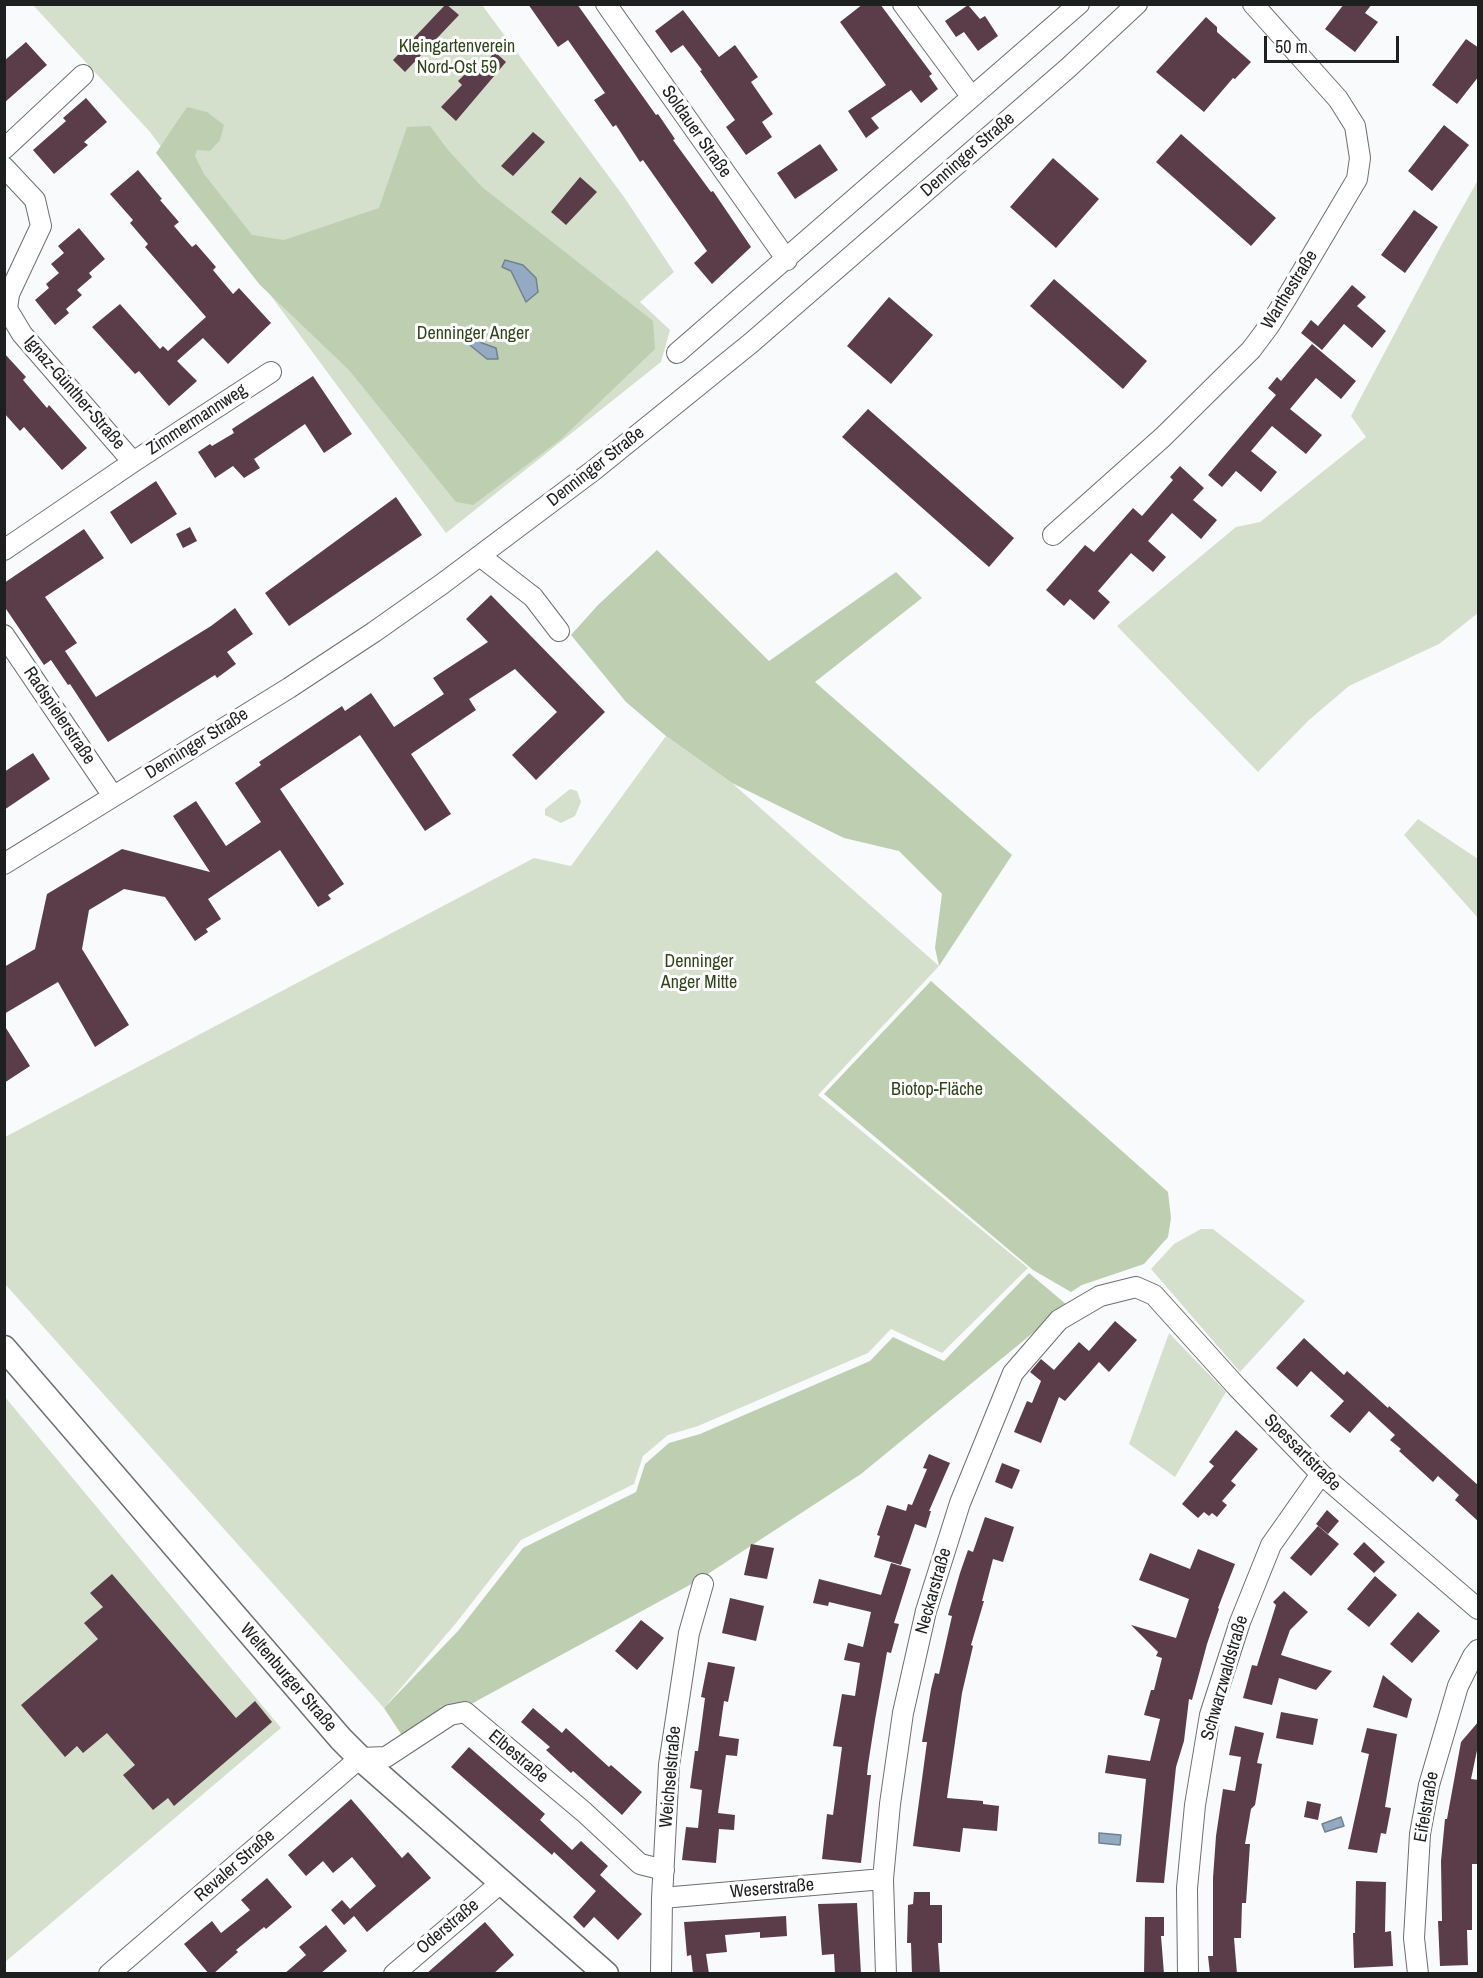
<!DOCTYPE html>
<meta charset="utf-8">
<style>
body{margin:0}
#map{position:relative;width:1483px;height:1978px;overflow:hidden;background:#f9fafb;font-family:"Archivo Narrow",sans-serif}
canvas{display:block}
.frame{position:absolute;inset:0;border:6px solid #1e1f1f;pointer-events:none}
.scale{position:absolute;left:1264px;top:36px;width:135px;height:27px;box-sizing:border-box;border:3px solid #1e1f1f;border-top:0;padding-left:8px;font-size:18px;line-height:21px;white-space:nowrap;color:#1e1f1f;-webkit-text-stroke:4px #fff;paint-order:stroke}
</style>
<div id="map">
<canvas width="1483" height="1978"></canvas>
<div class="frame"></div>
<div class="scale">50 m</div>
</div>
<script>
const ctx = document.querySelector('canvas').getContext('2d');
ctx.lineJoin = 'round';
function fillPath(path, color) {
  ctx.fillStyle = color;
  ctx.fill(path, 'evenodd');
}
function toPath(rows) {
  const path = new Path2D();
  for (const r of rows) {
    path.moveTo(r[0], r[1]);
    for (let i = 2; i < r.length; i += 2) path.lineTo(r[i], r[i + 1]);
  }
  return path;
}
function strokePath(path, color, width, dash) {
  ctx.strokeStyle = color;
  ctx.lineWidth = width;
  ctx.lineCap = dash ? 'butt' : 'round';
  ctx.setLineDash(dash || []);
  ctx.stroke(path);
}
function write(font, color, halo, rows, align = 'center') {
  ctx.font = font + ' "Archivo Narrow",sans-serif';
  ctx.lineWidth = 6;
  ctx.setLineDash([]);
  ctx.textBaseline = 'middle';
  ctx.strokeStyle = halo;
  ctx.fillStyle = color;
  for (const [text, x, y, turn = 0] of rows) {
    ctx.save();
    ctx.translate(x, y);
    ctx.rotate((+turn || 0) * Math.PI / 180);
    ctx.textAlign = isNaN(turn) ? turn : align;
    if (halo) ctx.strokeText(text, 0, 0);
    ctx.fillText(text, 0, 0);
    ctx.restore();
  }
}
const green = toPath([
 [33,5,482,5,624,197,674,272,640,302,670,330,661,362,446,533,150,132],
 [1478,180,1478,613,1439,644,1349,686,1309,720,1258,772,1117,626,1236,527,1260,522,1366,437,1351,416,1442,244],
 [666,736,732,783,939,966,818,1095,1028,1268,942,1353,891,1329,868,1353,698,1426,668,1435,643,1456,634,1484,521,1540,456,1623,384,1708,5,1284,5,1137,534,858,571,866],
 [570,789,577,791,581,802,575,816,561,823,545,815,545,809],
 [1418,819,1478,859,1478,918,1404,835],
 [1201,1229,1213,1229,1305,1301,1240,1372,1151,1269,1174,1244],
 [1169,1333,1226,1392,1175,1477,1129,1444],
 [5,1397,281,1728,4,1963]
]);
const forest = toPath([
 [187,107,207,112,224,125,220,140,210,151,197,150,195,156,204,174,252,235,284,240,379,208,407,127,430,126,448,150,482,187,653,321,655,349,560,440,473,505,456,502,349,370,260,285,156,153],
 [657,550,769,661,896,572,922,598,815,682,1012,855,939,966,935,948,942,894,899,851,844,838,732,783,666,736,626,702,571,635,598,605],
 [931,981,1168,1192,1171,1218,1168,1237,1144,1264,1082,1285,1071,1292,1033,1270,824,1094],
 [1029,1273,1067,1305,861,1474,697,1581,405,1740,384,1708,458,1631,523,1548,636,1492,645,1464,669,1443,700,1434,870,1361,893,1337,944,1361]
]);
const water = toPath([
 [505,260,523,265,536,278,538,292,526,302,511,271,502,267,505,260],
 [472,333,482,343,496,348,498,359,487,359,471,346,465,336,472,333],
 [1341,1817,1344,1826,1325,1832,1322,1824,1341,1817],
 [1099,1833,1121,1835,1120,1845,1099,1843,1099,1833]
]);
const building = toPath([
 [446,4,459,15,405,72,393,60],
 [528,4,577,4,656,115,658,114,675,139,673,140,711,192,713,191,751,247,712,284,694,263,707,251,643,160,640,162,616,125,613,127,594,100,605,93,568,40,558,47],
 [863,4,880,4,932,74,929,76,938,89,921,103,911,90,871,118,879,128,866,138,848,111,886,85,840,22],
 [1344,4,1372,4,1365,13,1378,22,1355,52,1325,29],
 [968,5,980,19,985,16,998,36,978,51,964,32,956,37,945,21],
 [683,10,719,57,735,45,758,77,751,82,773,114,762,122,772,137,746,155,726,127,735,120,700,71,702,70,683,45,671,53,655,31],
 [1206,17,1217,27,1217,32,1251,62,1235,79,1233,78,1204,112,1156,72],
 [1466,39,1479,48,1479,76,1457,104,1432,85],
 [26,42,47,65,4,103,4,61],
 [495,52,506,62,456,121,441,107,462,85,458,81,468,71,473,76],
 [86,98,107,122,84,142,88,145,54,174,33,150,66,121,63,118],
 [1444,125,1469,145,1432,191,1408,171],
 [533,132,545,142,513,176,501,166],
 [1181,134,1276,218,1251,246,1156,162],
 [820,144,838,170,795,199,777,173],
 [1053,158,1099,199,1056,248,1010,207],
 [138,170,162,199,160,200,179,222,174,226,192,247,196,244,216,267,213,270,233,294,239,288,271,323,228,364,203,338,177,361,197,381,169,406,139,371,135,374,92,327,120,304,160,349,163,346,168,351,206,317,145,247,148,244,130,223,133,220,110,194],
 [580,177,597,192,566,225,551,212],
 [1414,210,1438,227,1405,273,1381,255],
 [79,228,105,259,89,273,92,277,77,290,82,295,66,309,69,313,55,325,35,300,49,288,46,284,59,273,51,264,64,253,58,246],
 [1054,279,1147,361,1123,389,1030,306],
 [1352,285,1366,297,1357,306,1386,331,1372,348,1344,324,1322,350,1301,333,1311,320,1318,326],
 [889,297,933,335,891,384,847,346],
 [1312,344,1356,381,1341,399,1316,378,1290,409,1322,435,1306,454,1272,426,1251,451,1277,472,1261,492,1236,471,1222,487,1208,475,1276,395,1268,388,1277,377,1281,381],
 [4,353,26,377,23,380,47,408,49,405,87,448,62,470,24,427,20,431,4,413],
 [313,376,352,434,324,453,305,424,254,459,260,468,244,478,233,466,215,478,198,452,210,444,212,446,234,433,232,429],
 [868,409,1014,538,989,567,842,437],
 [1180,466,1204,488,1193,500,1217,520,1201,539,1172,513,1148,541,1166,557,1153,572,1131,553,1098,591,1110,602,1094,620,1070,599,1064,606,1046,590,1085,545,1094,552,1133,508,1142,516,1173,480,1170,477],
 [156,481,177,514,131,544,110,512],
 [396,497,422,535,289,626,265,593],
 [190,527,197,541,183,548,176,534],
 [84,529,104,558,45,597,77,643,65,651,96,697,211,626,235,608,253,634,227,652,236,664,217,678,215,675,108,742,70,684,68,685,51,660,44,665,4,606,4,583],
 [491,595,605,712,536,780,512,755,557,712,515,669,469,699,476,710,411,754,451,814,425,831,360,735,280,789,344,884,328,895,331,899,318,907,280,850,208,899,221,919,206,929,208,932,195,941,165,897,124,889,89,910,82,949,129,1025,95,1047,58,982,4,1014,4,967,35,949,47,894,122,849,210,872,173,816,196,801,226,846,261,822,235,783,261,765,259,762,342,706,345,711,371,693,394,727,444,694,433,678,488,642,466,619],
 [33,753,50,779,4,810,4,772],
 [4,1025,30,1066,4,1083],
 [1115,1321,1137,1340,1109,1372,1099,1362,1065,1401,1059,1397,1041,1443,1014,1432,1027,1401,1032,1403,1041,1381,1030,1372,1041,1359,1054,1370,1079,1342,1089,1351],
 [1304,1338,1344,1375,1347,1371,1388,1408,1389,1406,1479,1486,1479,1522,1455,1500,1459,1495,1438,1476,1433,1482,1399,1451,1401,1449,1390,1440,1395,1435,1369,1411,1350,1433,1330,1416,1344,1401,1311,1371,1297,1387,1276,1368],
 [1236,1430,1258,1449,1231,1481,1236,1485,1222,1501,1227,1505,1217,1517,1212,1513,1209,1516,1204,1512,1198,1518,1182,1504,1214,1466,1209,1462],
 [929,1454,950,1463,929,1511,931,1511,926,1528,915,1524,901,1565,874,1557,880,1536,877,1535,887,1505,906,1511,908,1504,912,1505,927,1469,923,1468],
 [1002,1463,1020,1470,1012,1489,995,1482],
 [1327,1510,1339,1521,1328,1534,1316,1524],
 [985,1517,1014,1527,1003,1562,993,1559,982,1601,984,1601,971,1645,973,1646,962,1693,947,1798,983,1801,983,1804,999,1806,997,1831,963,1828,960,1852,913,1846,927,1742,922,1742,931,1689,935,1673,939,1674,952,1616,948,1615,960,1573,968,1550,973,1552],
 [1318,1526,1339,1544,1311,1576,1290,1558],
 [1364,1542,1385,1562,1374,1573,1353,1554],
 [751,1544,774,1548,767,1579,744,1575],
 [1198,1549,1235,1564,1218,1608,1219,1609,1207,1644,1192,1700,1189,1699,1184,1741,1176,1767,1164,1883,1136,1882,1146,1779,1105,1773,1108,1755,1150,1761,1160,1719,1144,1715,1151,1690,1154,1690,1162,1658,1156,1656,1158,1652,1131,1625,1176,1638,1189,1599,1139,1580,1150,1553,1190,1569],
 [891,1563,911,1569,894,1623,899,1624,891,1653,887,1652,875,1720,868,1765,867,1775,871,1775,861,1863,822,1859,827,1814,833,1815,842,1747,833,1746,842,1694,855,1696,860,1663,844,1660,848,1643,863,1647,871,1612,829,1602,828,1606,813,1603,819,1579,881,1595],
 [112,1574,236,1718,255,1701,272,1722,174,1806,168,1798,153,1810,123,1775,135,1765,107,1733,83,1753,77,1746,65,1757,21,1705,98,1639,84,1623,103,1607,90,1593],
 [1375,1576,1397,1595,1369,1627,1347,1609],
 [1284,1591,1308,1612,1290,1630,1281,1655,1332,1671,1316,1690,1279,1678,1272,1705,1243,1698,1252,1665,1257,1666,1276,1605,1273,1602],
 [730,1598,764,1606,756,1641,722,1633],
 [1418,1612,1440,1631,1412,1663,1390,1644],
 [641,1620,664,1638,637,1670,615,1651],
 [708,1662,735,1667,728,1702,724,1701,719,1736,739,1739,737,1756,726,1755,718,1813,735,1815,734,1830,719,1829,716,1863,682,1860,686,1827,698,1828,702,1790,690,1788,695,1751,698,1751,705,1698,701,1697],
 [1383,1675,1412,1699,1407,1718,1373,1707],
 [533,1708,562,1733,566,1728,609,1767,611,1765,642,1792,622,1815,573,1771,571,1773,546,1750,550,1747,521,1722],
 [1281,1712,1318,1719,1313,1745,1276,1738],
 [1479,1721,1479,1741,1471,1779,1479,1780,1479,1864,1472,1864,1472,1930,1467,1930,1468,1965,1440,1966,1438,1921,1442,1921,1441,1861,1445,1819,1447,1819,1461,1742],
 [1235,1726,1264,1733,1257,1763,1262,1764,1255,1805,1251,1809,1245,1844,1250,1844,1246,1903,1242,1903,1241,1938,1234,1938,1237,1974,1210,1974,1208,1956,1213,1956,1213,1878,1216,1836,1223,1789,1235,1791,1241,1757,1229,1755],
 [1367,1728,1397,1734,1385,1807,1391,1808,1386,1834,1381,1833,1377,1853,1348,1849,1369,1754,1361,1752],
 [469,1747,545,1814,540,1820,572,1850,581,1841,608,1866,600,1875,642,1914,618,1940,594,1917,584,1928,573,1917,596,1891,554,1852,552,1855,451,1767],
 [351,1799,402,1858,408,1852,431,1878,367,1932,354,1916,344,1925,331,1910,342,1900,350,1909,376,1886,352,1857,333,1873,323,1861,306,1876,288,1855],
 [1307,1801,1321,1804,1318,1820,1304,1817],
 [267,1878,292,1907,266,1929,264,1927,236,1950,238,1952,213,1974,209,1974,184,1944,212,1921,221,1933,250,1910,241,1900],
 [1356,1881,1386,1882,1385,1932,1391,1931,1393,1966,1354,1968,1353,1933,1355,1933],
 [914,1892,930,1892,930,1905,942,1905,942,1943,938,1943,940,1974,912,1974,911,1943,907,1943,908,1905,913,1904],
 [857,1903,861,1974,835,1974,834,1954,822,1955,818,1904],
 [786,1916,787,1936,760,1938,760,1932,725,1935,727,1952,706,1954,709,1974,693,1974,691,1955,687,1956,684,1922],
 [1145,1917,1164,1917,1164,1936,1161,1936,1164,1974,1144,1974],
 [485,1922,514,1955,493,1974,426,1974],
 [326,1925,347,1951,320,1974,284,1974,306,1955,299,1947]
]);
const minor = toPath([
 [606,4,787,260],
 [903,4,971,96],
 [4,149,83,75],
 [4,167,35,200,41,226,9,294,7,309,22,334,133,462],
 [677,353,1079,4],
 [1053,535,1163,437,1251,350,1269,326,1286,299,1357,179,1360,158,1355,126,1338,99,1253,4],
 [4,550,133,462,271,372],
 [480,556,533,597,559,631],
 [4,635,113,796],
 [4,864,289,688,374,632,442,584,594,470,751,343,1068,68,1137,4],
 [662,1898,883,1879],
 [109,1974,360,1758,386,1757,450,1715,465,1712,584,1812,640,1864,664,1870],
 [394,1974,503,1881],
 [661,1974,662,1898,669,1765,689,1633,703,1584],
 [886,1974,883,1879,890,1804,903,1713,926,1611,960,1503,1013,1373,1059,1320,1100,1296,1136,1287,1154,1295,1237,1387,1321,1474,1478,1609],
 [1188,1974,1187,1888,1195,1805,1210,1715,1240,1622,1271,1545,1321,1474],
 [1418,1974,1414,1938,1420,1834,1429,1785,1458,1686,1473,1656,1478,1650]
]);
const major = toPath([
 [4,1348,341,1739,360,1758,606,1974]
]);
const parkNames = [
 ["Kleingartenverein",457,47],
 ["Nord-Ost 59",457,68],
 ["Denninger Anger",473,334],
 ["Denninger",699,962],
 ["Anger Mitte",699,983],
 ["Biotop-Fläche",937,1090]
];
const streetNames = [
 ["Soldauer Straße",696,132,55],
 ["Denninger Straße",968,155,-41],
 ["Warthestraße",1290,290,-58],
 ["Ignaz-Günther-Straße",74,393,49],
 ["Zimmermannweg",197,420,-33],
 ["Denninger Straße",596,467,-38],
 ["Radspielerstraße",59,716,56],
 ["Denninger Straße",197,744,-32],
 ["Spessartstraße",1302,1453,45],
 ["Neckarstraße",934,1591,-74],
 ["Weltenburger Straße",288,1678,49],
 ["Schwarzwaldstraße",1225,1678,-74],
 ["Elbestraße",518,1757,40],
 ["Weichselstraße",671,1777,-85],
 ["Eifelstraße",1427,1807,-80],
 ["Revaler Straße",235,1866,-41],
 ["Weserstraße",772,1889,-5],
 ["Oderstraße",448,1927,-40]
];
fillPath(green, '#d5e0cc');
fillPath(forest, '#bdceb1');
fillPath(water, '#94aac3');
strokePath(water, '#718092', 1.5);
fillPath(building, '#5a3d49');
strokePath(minor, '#6d6e6f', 22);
strokePath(major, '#6d6e6f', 27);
strokePath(minor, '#fff', 20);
strokePath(major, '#fff', 24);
write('18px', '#2f4519', '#fff', parkNames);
write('18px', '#1e1f1f', '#fff', streetNames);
</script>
